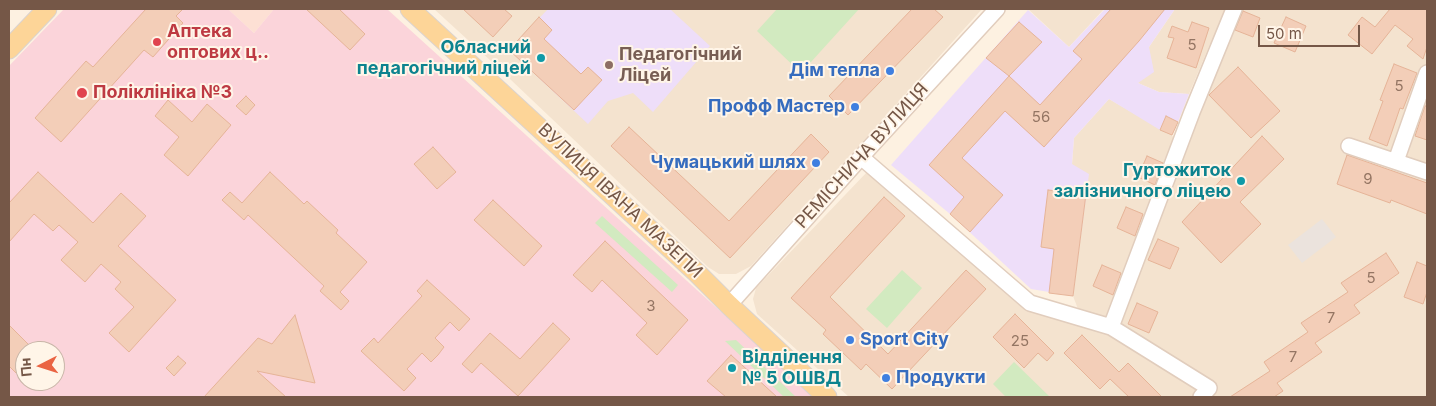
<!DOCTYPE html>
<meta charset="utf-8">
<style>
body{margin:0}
#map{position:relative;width:1436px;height:406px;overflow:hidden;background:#fdf1e1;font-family:Inter,sans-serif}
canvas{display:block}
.frame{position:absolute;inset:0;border:10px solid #755747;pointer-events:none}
.north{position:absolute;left:15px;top:341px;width:50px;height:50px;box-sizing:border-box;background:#fff5e8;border:1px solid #c8b6a8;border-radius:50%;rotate:265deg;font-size:14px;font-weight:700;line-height:20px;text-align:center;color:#755747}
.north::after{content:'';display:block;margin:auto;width:18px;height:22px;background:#ea6443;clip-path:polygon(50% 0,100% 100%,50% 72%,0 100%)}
.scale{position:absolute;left:1258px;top:25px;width:102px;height:22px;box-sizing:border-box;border:2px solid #755747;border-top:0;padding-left:6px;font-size:15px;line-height:18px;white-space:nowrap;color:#755747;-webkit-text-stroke:4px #fff5e8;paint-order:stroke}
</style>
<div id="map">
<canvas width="1436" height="406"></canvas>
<div class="frame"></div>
<div class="north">Пн</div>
<div class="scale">50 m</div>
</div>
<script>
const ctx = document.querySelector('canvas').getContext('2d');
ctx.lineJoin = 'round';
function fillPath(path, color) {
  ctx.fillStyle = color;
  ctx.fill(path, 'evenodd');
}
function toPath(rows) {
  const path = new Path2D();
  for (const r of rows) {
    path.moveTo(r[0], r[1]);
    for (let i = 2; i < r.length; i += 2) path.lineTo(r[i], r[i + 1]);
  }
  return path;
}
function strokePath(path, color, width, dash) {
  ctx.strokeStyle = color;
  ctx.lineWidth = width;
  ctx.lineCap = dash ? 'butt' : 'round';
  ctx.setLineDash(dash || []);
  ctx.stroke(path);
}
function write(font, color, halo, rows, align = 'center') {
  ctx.font = font + ' Inter,sans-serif';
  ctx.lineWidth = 4;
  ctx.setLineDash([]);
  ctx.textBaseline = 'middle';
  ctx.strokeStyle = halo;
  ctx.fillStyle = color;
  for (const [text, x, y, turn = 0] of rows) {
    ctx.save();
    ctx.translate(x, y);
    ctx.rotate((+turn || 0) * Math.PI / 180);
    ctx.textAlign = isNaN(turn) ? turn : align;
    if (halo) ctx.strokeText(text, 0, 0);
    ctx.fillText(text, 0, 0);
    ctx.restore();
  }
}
const residential = toPath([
 [434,9,982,9,751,266,736,274,719,274,708,267,491,61],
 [1028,9,1104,9,1069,47],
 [1175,9,1427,9,1427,397,849,397,757,314,753,299,756,288,867,172,1024,307,1109,319,1078,309,1073,296,1086,194,1072,164,1074,138,1109,99,1172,135,1175,141,1156,227,1226,45,1210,44,1189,94,1159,92,1138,83,1149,47]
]);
const commercial = toPath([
 [228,9,274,9,254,33]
]);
const industrial = toPath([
 [1322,219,1336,237,1302,263,1288,245]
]);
const education = toPath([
 [548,9,670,9,710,46,653,112,633,93,608,101,588,124,509,50],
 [1105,9,1175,9,1149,47,1154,72,1138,83,1159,92,1189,94,1178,122,1166,116,1160,130,1109,99,1074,138,1072,164,1089,174,1073,296,1031,289,950,214,891,165,1028,10,1069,47]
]);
const medical = toPath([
 [64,9,228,9,254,33,274,9,387,9,815,397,9,397,9,66],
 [25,351,55,351,55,381,25,381]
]);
const green = toPath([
 [777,9,859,9,801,73,757,31],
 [602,216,678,285,672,292,595,223],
 [902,270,922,288,887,328,866,309],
 [736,340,796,397,784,397,725,341],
 [1014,362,1050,397,1006,397,993,384]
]);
const building = toPath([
 [146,9,183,9,176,16,183,23,153,57,144,50,61,142,35,118,86,61,93,67,146,9],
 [306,9,339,9,365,34,350,50,306,9],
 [463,9,504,9,512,16,493,37,463,9],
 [912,9,934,9,943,17,848,115,829,96,912,9],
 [1111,9,1165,9,1139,41,1044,147,1005,111,962,158,1003,195,970,232,950,214,964,197,929,165,1009,76,1040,105,1082,59,1073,51,1111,9],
 [1390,9,1427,9,1427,47,1423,59,1407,46,1413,39,1395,25,1372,54,1348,35,1362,17,1375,27,1390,9],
 [1243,11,1260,18,1253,37,1235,30,1243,11],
 [539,17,552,30,544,39,581,74,588,67,602,80,574,110,509,50,539,17],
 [1286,17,1306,26,1295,52,1274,43,1286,17],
 [1019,22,1042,42,1009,76,986,58,1019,22],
 [1192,22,1209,28,1196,68,1167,58,1174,38,1168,37,1172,26,1188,32,1192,22],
 [1394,64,1417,73,1403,109,1400,108,1387,146,1369,139,1383,101,1380,100,1394,64],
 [1238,67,1280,111,1251,138,1209,95,1238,67],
 [246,96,255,105,246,115,236,106,246,96],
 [168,100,192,122,207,104,231,125,188,176,164,155,179,137,155,116,168,100],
 [1425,106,1427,106,1427,140,1415,136,1425,106],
 [1166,116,1178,122,1172,135,1160,130,1166,116],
 [629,127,729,221,811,134,829,152,730,258,611,146,629,127],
 [1262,136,1284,159,1240,202,1261,224,1221,263,1182,222,1262,136],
 [433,147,456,172,437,189,414,164,433,147],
 [1347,155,1427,183,1427,214,1391,200,1390,203,1337,184,1347,155],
 [1147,156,1163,163,1155,185,1138,177,1147,156],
 [38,172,93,223,121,193,146,216,118,246,176,300,129,352,109,333,134,307,115,289,121,282,101,264,85,282,61,260,78,242,59,225,53,231,34,214,9,242,9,203,38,172],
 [270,172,304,204,307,201,338,230,336,233,367,262,340,292,349,301,341,310,320,291,324,286,248,215,244,220,222,200,230,192,242,203,270,172],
 [1048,190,1086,194,1073,296,1049,293,1054,249,1041,247,1048,190],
 [884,197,905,216,830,297,888,354,966,270,986,289,892,389,866,364,861,370,823,334,826,330,791,298,884,197],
 [493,200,542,246,524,266,474,220,493,200],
 [1126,207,1143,214,1135,236,1117,228,1126,207],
 [1158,239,1179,248,1170,269,1148,260,1158,239],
 [605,241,688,320,657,355,636,335,647,323,602,280,592,292,573,275,605,241],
 [1386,253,1399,273,1354,305,1360,313,1315,343,1322,352,1277,383,1283,391,1274,397,1230,397,1270,371,1264,362,1308,332,1301,323,1348,292,1341,283,1386,253],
 [1417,262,1427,266,1427,292,1423,304,1404,297,1417,262],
 [1102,265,1121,273,1113,295,1093,286,1102,265],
 [427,280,470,319,459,331,450,322,435,338,444,347,438,355,431,362,422,353,407,369,416,378,404,391,361,351,374,338,378,343,422,296,417,291,427,280],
 [1137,303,1158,312,1149,333,1128,324,1137,303],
 [1015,314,1054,353,1047,361,1038,353,1024,368,993,337,1015,314],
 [295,315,315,383,257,371,286,397,204,397,258,338,272,344,295,315],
 [553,323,570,339,518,396,481,363,472,373,462,364,490,333,520,359,553,323],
 [9,325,35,351,25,351,25,364,16,373,9,366,9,325],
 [1082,335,1119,372,1128,363,1162,397,1129,397,1110,379,1100,389,1064,353,1082,335],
 [731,355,777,397,726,397,707,381,731,355],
 [178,356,186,363,174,376,166,368,178,356]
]);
const minor = toPath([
 [1349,146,1427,172],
 [861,157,1030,303,1111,327,1209,388,1201,397],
 [1396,161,1427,73],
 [729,305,870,147,997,9],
 [1111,327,1192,112,1234,9]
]);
const major = toPath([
 [410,9,697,273,729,305,827,397],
 [9,49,47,9]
]);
const markers = [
 [157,42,5,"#e0444e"],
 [541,58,5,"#0f9aa8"],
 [609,65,5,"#8d6e63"],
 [890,71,5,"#3f7fe0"],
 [82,93,6,"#e0444e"],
 [855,107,5,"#3f7fe0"],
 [816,163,5,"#3f7fe0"],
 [1241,181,5,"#0f9aa8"],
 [850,340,5,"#3f7fe0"],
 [732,368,5,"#0f9aa8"],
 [886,378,5,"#3f7fe0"]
];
const numberNames = [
 ["5",1192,45],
 ["5",1399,86],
 ["56",1041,117],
 ["9",1368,179],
 ["5",1371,278],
 ["3",651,306],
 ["7",1331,318],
 ["25",1020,341],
 ["7",1293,357]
];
const healthNames = [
 ["Аптека",167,32],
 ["оптових ц‥",167,53],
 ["Поліклініка №3",93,93]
];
const cultureNames = [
 ["Обласний",531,48],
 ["педагогічний ліцей",531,69],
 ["Гуртожиток",1231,171],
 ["залізничного ліцею",1231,192],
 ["Відділення",742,358,"left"],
 ["№ 5 ОШВД",742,379,"left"]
];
const educationNames = [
 ["Педагогічний",619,55],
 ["Ліцей",619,76]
];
const shopNames = [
 ["Дім тепла",880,71],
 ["Профф Мастер",845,107],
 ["Чумацький шлях",806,163],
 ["Sport City",860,340,"left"],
 ["Продукти",896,378,"left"]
];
const streetNames = [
 ["РЕМІСНИЧА ВУЛИЦЯ",862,156,-48],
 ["ВУЛИЦЯ ІВАНА МАЗЕПИ",620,201,43]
];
fillPath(residential, '#f4e3cf');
fillPath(commercial, '#fde0d4');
fillPath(industrial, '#ebe3dd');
fillPath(education, '#eedef9');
fillPath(medical, '#fbd4da');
fillPath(green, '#d2eac0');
fillPath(building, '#f3ceb8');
strokePath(building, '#e6b498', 1);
strokePath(minor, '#e1cdbd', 18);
strokePath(major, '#dbd3cf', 21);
strokePath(minor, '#fff', 15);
strokePath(major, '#fdd598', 19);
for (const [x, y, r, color] of markers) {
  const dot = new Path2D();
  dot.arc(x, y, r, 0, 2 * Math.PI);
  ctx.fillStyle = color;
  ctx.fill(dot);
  strokePath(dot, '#fff5e8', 2);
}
write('15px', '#947563', null, numberNames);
write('bold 18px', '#be3a42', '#fff5e8', healthNames, 'left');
write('bold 18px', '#0d838f', '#fff5e8', cultureNames, 'right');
write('bold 18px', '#785e54', '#fff5e8', educationNames, 'left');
write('bold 18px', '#366cbe', '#fff5e8', shopNames, 'right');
write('18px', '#755747', '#fff5e8', streetNames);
</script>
